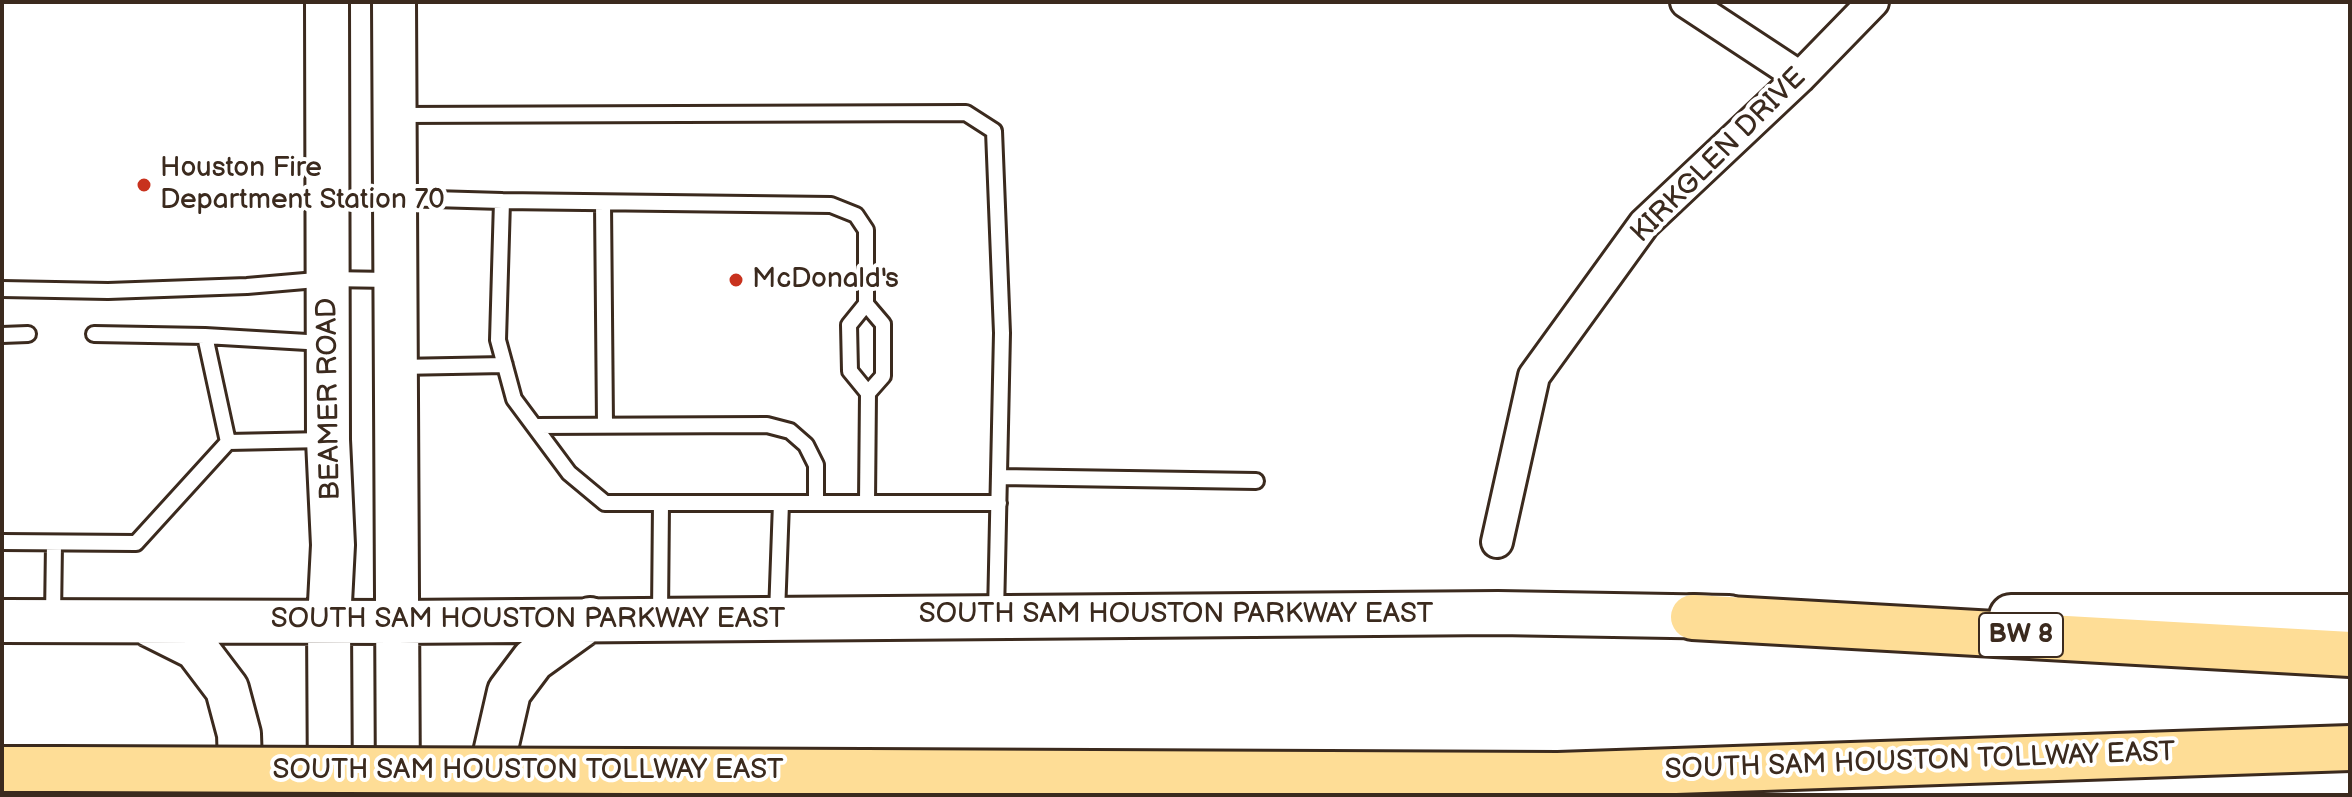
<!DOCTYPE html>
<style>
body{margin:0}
#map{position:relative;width:2352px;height:797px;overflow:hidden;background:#fff;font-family:"Balsamiq Sans",sans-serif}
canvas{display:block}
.frame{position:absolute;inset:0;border:4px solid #3b2a1e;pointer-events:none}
</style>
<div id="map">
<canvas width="2352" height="797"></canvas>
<div class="frame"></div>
</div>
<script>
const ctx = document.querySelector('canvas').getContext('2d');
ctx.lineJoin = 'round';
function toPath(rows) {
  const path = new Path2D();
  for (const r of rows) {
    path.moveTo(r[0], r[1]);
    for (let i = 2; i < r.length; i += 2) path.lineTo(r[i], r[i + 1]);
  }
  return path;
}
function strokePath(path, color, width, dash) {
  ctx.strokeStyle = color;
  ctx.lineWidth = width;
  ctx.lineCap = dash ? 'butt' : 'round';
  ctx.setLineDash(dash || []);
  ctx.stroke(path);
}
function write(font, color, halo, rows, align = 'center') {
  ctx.font = font + ' "Balsamiq Sans",sans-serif';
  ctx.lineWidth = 8;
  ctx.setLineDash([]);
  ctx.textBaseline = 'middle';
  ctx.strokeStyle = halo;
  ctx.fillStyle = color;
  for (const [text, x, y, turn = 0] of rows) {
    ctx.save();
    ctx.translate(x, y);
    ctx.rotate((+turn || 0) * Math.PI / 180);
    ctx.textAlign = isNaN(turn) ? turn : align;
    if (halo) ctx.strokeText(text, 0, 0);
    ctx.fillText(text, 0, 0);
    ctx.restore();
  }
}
const lane = toPath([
 [399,115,966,113,994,131,1002,333,996,614],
 [399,198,502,201,498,340,514,399,569,473,605,503,999,503],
 [502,201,831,205,856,215,866,230,866,304,883,324,883,376,868,393,867,502],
 [603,203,605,425],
 [2,289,108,291,247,286,328,279,391,280],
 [866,304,849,325,850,371,868,393],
 [94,334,205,336],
 [2,335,28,334],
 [324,343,205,336,228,442,324,440],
 [398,367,505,365],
 [536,426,767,425,790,431,806,445,816,465,816,503],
 [1000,477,1256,481],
 [2,542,136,543,228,442],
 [777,614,781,503],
 [660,615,661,503],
 [53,618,54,543]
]);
const street = toPath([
 [1686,2,1800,77],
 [1497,542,1534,376,1644,224,1800,77,1873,2]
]);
const secondary = toPath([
 [327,2,328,440,333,545,329,622,330,795],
 [394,2,398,795],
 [2011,616,2350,616],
 [2,621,397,622,1498,613,1729,617],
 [150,625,196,648,227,689,239,734,241,795],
 [496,795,495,753,509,692,533,660,590,619]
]);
const highway = toPath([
 [1693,617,2350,654],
 [2,769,60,769],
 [632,771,1558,775,2350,748]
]);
const highwayBridge = toPath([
 [60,769,632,771]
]);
const markers = [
 [144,185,8,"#c8321e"],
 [736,280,8,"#c8321e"]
];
const shields = [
 [2021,635,84]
];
const shieldNames = [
 ["BW 8",2021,635]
];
const streetNames = [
 ["KIRKGLEN DRIVE",1719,156,-45],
 ["BEAMER ROAD",330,399,-91],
 ["SOUTH SAM HOUSTON PARKWAY EAST",1176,615],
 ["SOUTH SAM HOUSTON PARKWAY EAST",528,620],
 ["SOUTH SAM HOUSTON TOLLWAY EAST",1920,762,-2],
 ["SOUTH SAM HOUSTON TOLLWAY EAST",528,771]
];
const poiNames = [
 ["Houston Fire",160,169],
 ["Department Station 70",160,201],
 ["McDonald's",752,280]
];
strokePath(lane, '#3b2a1e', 20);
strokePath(street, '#3b2a1e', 36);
strokePath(secondary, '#3b2a1e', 48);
strokePath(highway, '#3b2a1e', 50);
strokePath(lane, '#fff', 14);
strokePath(street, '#fff', 30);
strokePath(secondary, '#fff', 42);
strokePath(highway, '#fedd96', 44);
strokePath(highwayBridge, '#3b2a1e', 50, []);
strokePath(highwayBridge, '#fedd96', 44);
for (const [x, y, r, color] of markers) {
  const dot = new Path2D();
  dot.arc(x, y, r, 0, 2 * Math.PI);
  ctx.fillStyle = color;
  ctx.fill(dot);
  strokePath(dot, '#fff', 3);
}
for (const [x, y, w] of shields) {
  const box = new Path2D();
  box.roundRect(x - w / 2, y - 22, w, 44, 6);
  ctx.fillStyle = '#fff';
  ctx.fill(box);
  strokePath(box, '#3b2a1e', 2);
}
write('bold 26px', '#3b2a1e', null, shieldNames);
write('28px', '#3b2a1e', '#fff', streetNames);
write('28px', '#3b2a1e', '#fff', poiNames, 'left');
</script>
